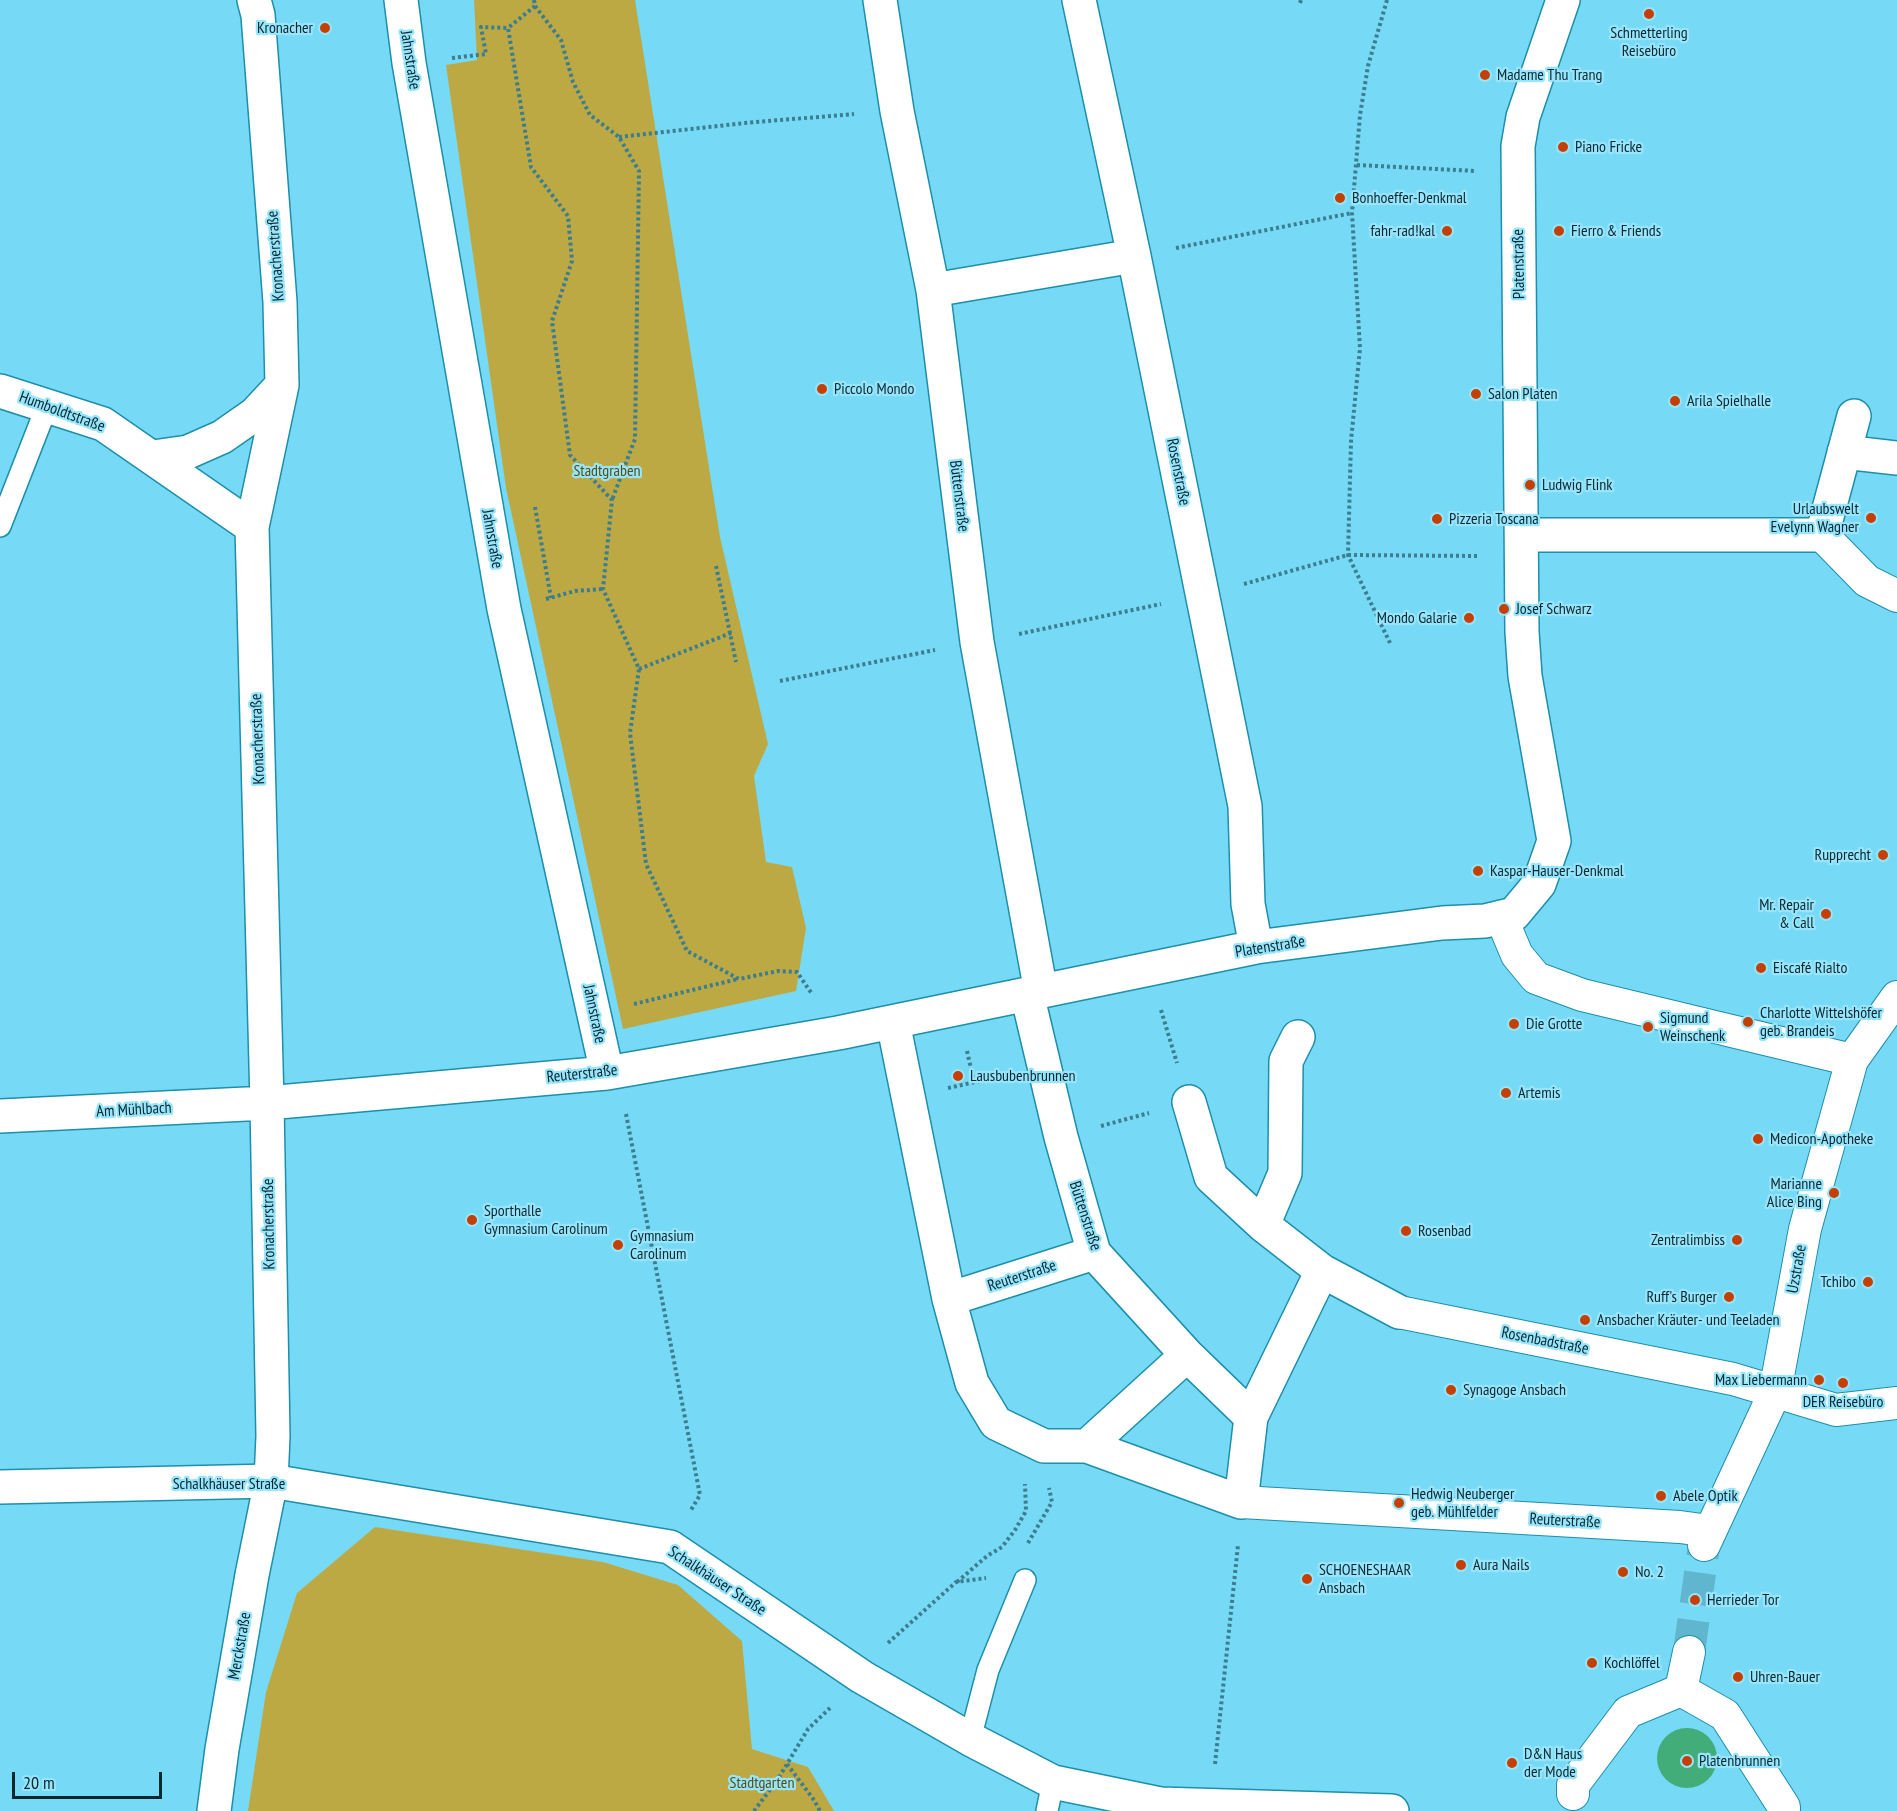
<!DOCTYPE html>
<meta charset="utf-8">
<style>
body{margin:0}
#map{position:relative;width:1897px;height:1811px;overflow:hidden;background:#76daf7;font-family:"PT Sans Narrow",sans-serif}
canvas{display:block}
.scale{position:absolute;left:12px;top:1772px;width:150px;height:27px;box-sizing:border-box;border:3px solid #062831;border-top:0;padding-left:8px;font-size:18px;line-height:21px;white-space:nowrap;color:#062831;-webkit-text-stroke:4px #98e5fb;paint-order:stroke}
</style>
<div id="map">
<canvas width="1897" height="1811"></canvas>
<div class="scale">20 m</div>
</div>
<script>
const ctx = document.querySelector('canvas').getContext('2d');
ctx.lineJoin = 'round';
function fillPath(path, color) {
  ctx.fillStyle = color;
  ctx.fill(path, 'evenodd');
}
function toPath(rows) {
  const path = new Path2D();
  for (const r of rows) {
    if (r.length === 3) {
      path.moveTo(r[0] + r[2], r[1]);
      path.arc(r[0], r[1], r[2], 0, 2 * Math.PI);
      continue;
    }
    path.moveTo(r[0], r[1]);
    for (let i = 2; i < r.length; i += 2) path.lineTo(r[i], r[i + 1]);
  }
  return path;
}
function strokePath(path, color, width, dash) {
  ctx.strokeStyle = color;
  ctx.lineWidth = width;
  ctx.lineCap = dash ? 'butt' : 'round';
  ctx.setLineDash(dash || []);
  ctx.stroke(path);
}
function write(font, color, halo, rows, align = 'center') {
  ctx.font = font + ' "PT Sans Narrow",sans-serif';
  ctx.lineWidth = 4.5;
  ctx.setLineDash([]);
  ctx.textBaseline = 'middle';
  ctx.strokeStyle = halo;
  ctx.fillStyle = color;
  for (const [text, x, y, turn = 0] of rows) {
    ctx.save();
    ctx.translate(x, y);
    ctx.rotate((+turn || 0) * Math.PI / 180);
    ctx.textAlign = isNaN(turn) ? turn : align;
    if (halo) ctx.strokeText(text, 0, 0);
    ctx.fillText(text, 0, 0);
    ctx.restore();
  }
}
const green = toPath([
 [474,0,635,0,720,537,768,744,754,776,766,862,792,867,806,928,796,991,623,1029,506,488,446,65,477,60],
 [375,1527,603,1562,678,1585,742,1641,752,1749,808,1767,834,1811,248,1811,266,1692,297,1593]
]);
const water = toPath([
 [1687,1758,30]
]);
const pedestrianTunnel = toPath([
 [1689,1652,1704,1545]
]);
const path = toPath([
 [534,0,535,6,508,28,531,167,568,216,572,261,552,321,570,455,612,500,603,589,639,669,630,733,646,864,687,951,739,979,778,971,797,972,812,994],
 [1387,0,1368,66,1360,115,1352,213,1360,348,1351,441,1348,555,1390,643],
 [1300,3,1301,0],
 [535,6,561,40,573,82,590,115,619,137,639,171,635,439,612,500],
 [452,58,486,54,481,27,508,28],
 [619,137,745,123,854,114],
 [1357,165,1476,171],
 [1176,248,1352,213],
 [535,507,551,598],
 [716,566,736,662],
 [1244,584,1348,555,1479,556],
 [546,599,575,591,603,589],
 [1019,634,1161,604],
 [639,669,731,633],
 [780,681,935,650],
 [634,1004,738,979],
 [1161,1010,1177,1063],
 [967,1051,974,1082],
 [948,1088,1003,1076],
 [626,1114,700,1495,691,1510],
 [1101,1126,1149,1113],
 [1028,1543,1052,1502,1049,1488],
 [957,1582,987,1556,1002,1547,1015,1530,1026,1511,1025,1484],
 [888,1643,956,1582,986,1578],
 [787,1764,814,1800,820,1811],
 [1215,1764,1238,1545],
 [754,1811,778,1779,808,1729,830,1708]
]);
const service = toPath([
 [0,526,47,406],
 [970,1739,988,1670,1025,1580],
 [1047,1811,1053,1782]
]);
const pedestrian = toPath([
 [1822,535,1867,581,1897,596],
 [1501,917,1517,955,1536,978,1582,995,1852,1060],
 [1399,1312,1733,1379,1836,1410,1897,1403],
 [1241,1502,1680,1527,1709,1531],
 [1704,1545,1775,1392,1805,1229,1852,1060,1897,997],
 [1681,1690,1725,1715,1784,1807,1784,1811],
 [1573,1794,1573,1785,1628,1712,1681,1690,1689,1652]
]);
const minor = toPath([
 [401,0,409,63,504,609,607,1073],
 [880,0,897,111,933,290,977,642,1041,992],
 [1079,0,1134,256,1245,806,1248,904,1256,947],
 [933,290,1134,256],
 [0,391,103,424,252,527],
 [1844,452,1897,458],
 [153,457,188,452,222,437,255,414,282,385],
 [1522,535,1822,535,1854,416],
 [1027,994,1061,1137,1094,1253,1187,1355,1251,1417],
 [893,1022,949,1299,972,1383,996,1423,1044,1446,1087,1446,1241,1502,1251,1417,1322,1271],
 [1189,1102,1211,1177,1263,1225,1322,1271,1399,1312],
 [0,1116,267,1103,607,1073,838,1033,1256,947,1442,923,1485,921,1514,914,1539,884,1554,841,1525,676,1522,632,1518,146,1523,117,1563,0],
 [1263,1225,1285,1173,1286,1061,1298,1037],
 [949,1299,1094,1253],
 [1087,1446,1187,1355],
 [214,1811,222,1749,252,1575,271,1481,273,1436,267,1103,252,527,282,385,280,302,258,15,254,0]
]);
const tertiary = toPath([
 [0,1487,271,1481,670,1547,862,1677,970,1739,1053,1782,1160,1804,1392,1811]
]);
const markers = [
 [1649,14,6,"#c53f00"],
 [325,28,6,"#c53f00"],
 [1485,75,6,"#c53f00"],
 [1563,147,6,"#c53f00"],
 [1340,198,6,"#c53f00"],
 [1447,231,6,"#c53f00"],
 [1559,231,6,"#c53f00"],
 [822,389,6,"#c53f00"],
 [1476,394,6,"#c53f00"],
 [1675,401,6,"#c53f00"],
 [1530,485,6,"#c53f00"],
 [1871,518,6,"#c53f00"],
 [1437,519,6,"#c53f00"],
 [1504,609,6,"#c53f00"],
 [1469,618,6,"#c53f00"],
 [1883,855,6,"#c53f00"],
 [1478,871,6,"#c53f00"],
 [1826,914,6,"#c53f00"],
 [1761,968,6,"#c53f00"],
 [1748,1022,6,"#c53f00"],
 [1514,1024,6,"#c53f00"],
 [1648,1027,6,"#c53f00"],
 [958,1076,6,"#c53f00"],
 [1506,1093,6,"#c53f00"],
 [1758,1139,6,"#c53f00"],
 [1834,1193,6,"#c53f00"],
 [472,1220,6,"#c53f00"],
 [1406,1231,6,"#c53f00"],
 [1737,1240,6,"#c53f00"],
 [618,1245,6,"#c53f00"],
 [1868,1282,6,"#c53f00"],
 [1729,1297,6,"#c53f00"],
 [1585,1320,6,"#c53f00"],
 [1819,1380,6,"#c53f00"],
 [1843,1383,6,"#c53f00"],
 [1451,1390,6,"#c53f00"],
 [1661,1496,6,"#c53f00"],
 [1399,1503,6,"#c53f00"],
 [1461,1565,6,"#c53f00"],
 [1623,1572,6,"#c53f00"],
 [1307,1579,6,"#c53f00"],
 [1695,1600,6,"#c53f00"],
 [1592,1663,6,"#c53f00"],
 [1738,1677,6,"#c53f00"],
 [1687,1761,6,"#c53f00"],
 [1512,1763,6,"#c53f00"]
];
const poiNames = [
 ["Kronacher",313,28,"right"],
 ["Schmetterling",1649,33,"center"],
 ["Reisebüro",1649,51,"center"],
 ["Madame Thu Trang",1497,75],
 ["Piano Fricke",1575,147],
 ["Bonhoeffer-Denkmal",1352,198],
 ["fahr-rad!kal",1435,231,"right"],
 ["Fierro & Friends",1571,231],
 ["Piccolo Mondo",834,389],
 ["Salon Platen",1488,394],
 ["Arila Spielhalle",1687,401],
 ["Ludwig Flink",1542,485],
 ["Urlaubswelt",1859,509,"right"],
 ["Evelynn Wagner",1859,527,"right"],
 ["Pizzeria Toscana",1449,519],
 ["Josef Schwarz",1516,609],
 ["Mondo Galarie",1457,618,"right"],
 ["Rupprecht",1871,855,"right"],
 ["Kaspar-Hauser-Denkmal",1490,871],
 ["Mr. Repair",1814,905,"right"],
 ["& Call",1814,923,"right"],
 ["Eiscafé Rialto",1773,968],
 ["Charlotte Wittelshöfer",1760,1013],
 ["geb. Brandeis",1760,1031],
 ["Sigmund",1660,1018],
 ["Weinschenk",1660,1036],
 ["Die Grotte",1526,1024],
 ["Lausbubenbrunnen",970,1076],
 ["Artemis",1518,1093],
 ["Medicon-Apotheke",1770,1139],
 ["Marianne",1822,1184,"right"],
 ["Alice Bing",1822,1202,"right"],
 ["Sporthalle",484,1211],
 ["Gymnasium Carolinum",484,1229],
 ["Rosenbad",1418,1231],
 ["Gymnasium",630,1236],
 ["Carolinum",630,1254],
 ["Zentralimbiss",1725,1240,"right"],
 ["Tchibo",1856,1282,"right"],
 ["Ruff's Burger",1717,1297,"right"],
 ["Ansbacher Kräuter- und Teeladen",1597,1320],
 ["Max Liebermann",1807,1380,"right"],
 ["Synagoge Ansbach",1463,1390],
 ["DER Reisebüro",1843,1402,"center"],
 ["Hedwig Neuberger",1411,1494],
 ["geb. Mühlfelder",1411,1512],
 ["Abele Optik",1673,1496],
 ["Aura Nails",1473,1565],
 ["SCHOENESHAAR",1319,1570],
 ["Ansbach",1319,1588],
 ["No. 2",1635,1572],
 ["Herrieder Tor",1707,1600],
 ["Kochlöffel",1604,1663],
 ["Uhren-Bauer",1750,1677],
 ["D&N Haus",1524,1754],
 ["der Mode",1524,1772],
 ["Platenbrunnen",1699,1761]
];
const streetNames = [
 ["Jahnstraße",410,60,81],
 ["Kronacherstraße",276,256,-94],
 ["Platenstraße",1519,264,-91],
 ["Humboldtstraße",62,412,20],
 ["Rosenstraße",1178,472,79],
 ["Büttenstraße",959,496,83],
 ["Jahnstraße",492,539,80],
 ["Kronacherstraße",258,739,-92],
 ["Platenstraße",1270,947,-9],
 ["Jahnstraße",594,1014,78],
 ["Reuterstraße",582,1074,-6],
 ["Am Mühlbach",134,1110,-3],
 ["Büttenstraße",1085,1216,72],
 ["Kronacherstraße",269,1224,-91],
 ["Uzstraße",1797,1269,-80],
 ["Reuterstraße",1022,1276,-18],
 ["Rosenbadstraße",1545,1341,11],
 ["Schalkhäuser Straße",229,1484],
 ["Reuterstraße",1565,1521,3],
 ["Schalkhäuser Straße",717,1581,33],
 ["Merckstraße",240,1646,-80]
];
const parkNames = [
 ["Stadtgraben",607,471],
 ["Stadtgarten",762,1783]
];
fillPath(green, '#bca944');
fillPath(water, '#42ad78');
strokePath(pedestrianTunnel, '#60b6cf', 32, [32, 16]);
strokePath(service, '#1d8fa9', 24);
strokePath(pedestrian, '#1d8fa9', 34);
strokePath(minor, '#1d8fa9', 36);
strokePath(tertiary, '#1d8fa9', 36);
strokePath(path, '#3c7d90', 4, [3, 3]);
strokePath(service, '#fff', 21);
strokePath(pedestrian, '#fff', 32);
strokePath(minor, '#fff', 33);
strokePath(tertiary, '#fff', 33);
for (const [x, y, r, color] of markers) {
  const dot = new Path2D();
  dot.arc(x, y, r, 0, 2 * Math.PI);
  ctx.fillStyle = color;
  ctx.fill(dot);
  strokePath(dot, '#98e5fb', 2);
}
write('16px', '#062831', '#98e5fb', poiNames, 'left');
write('16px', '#062831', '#98e5fb', streetNames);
write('16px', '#564c13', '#98e5fb', parkNames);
</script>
